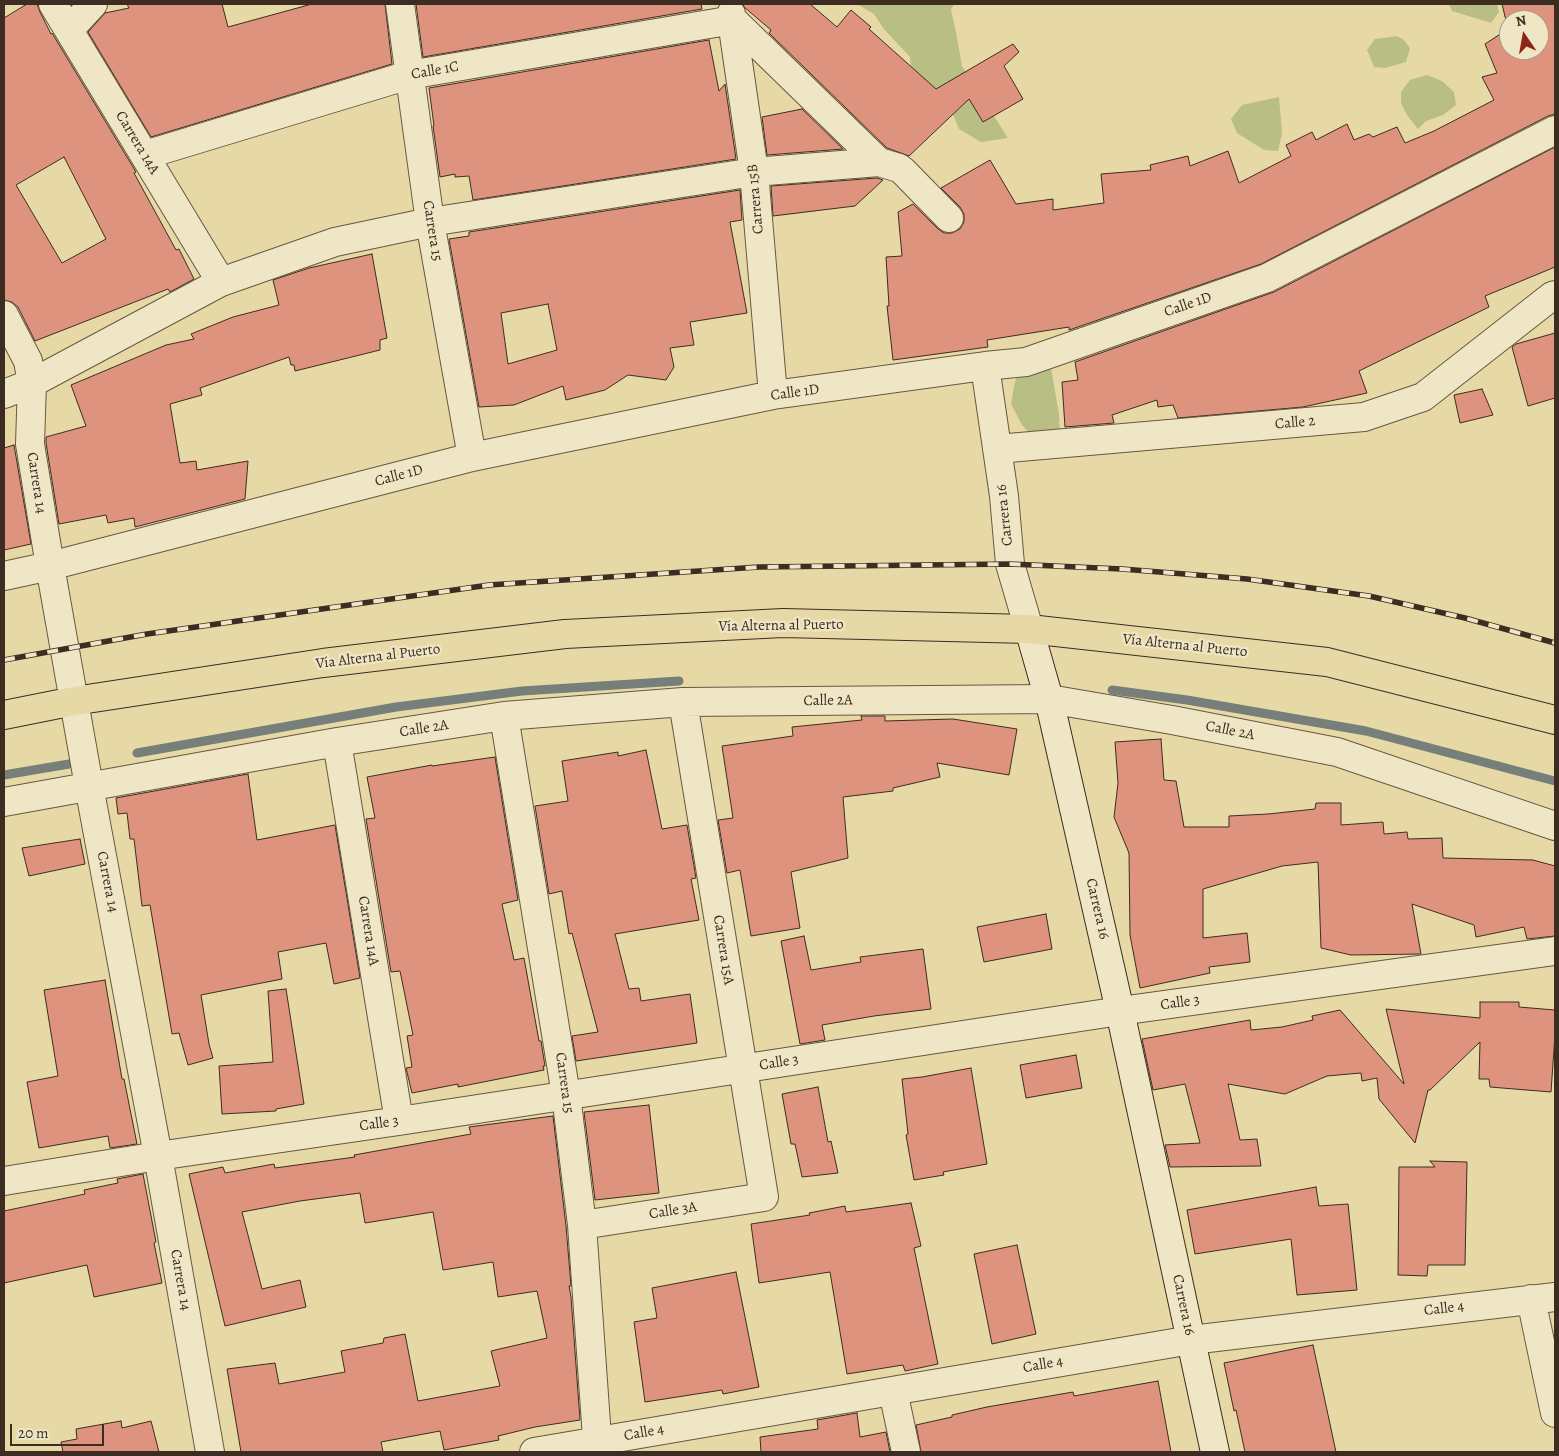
<!DOCTYPE html>
<meta charset="utf-8">
<style>
body{margin:0}
#map{position:relative;width:1559px;height:1456px;overflow:hidden;background:#e7d9a6;font-family:Alegreya,serif}
canvas{display:block}
.frame{position:absolute;inset:0;border:5px solid #3d2c22;pointer-events:none}
.north{position:absolute;left:1499px;top:10px;width:50px;height:50px;box-sizing:border-box;background:#efe6c5;border:1px solid #a89c84;border-radius:50%;rotate:348deg;font-size:14px;font-weight:700;line-height:20px;text-align:center;color:#3d2c22}
.north::after{content:'';display:block;margin:auto;width:18px;height:22px;background:#8f2418;clip-path:polygon(50% 0,100% 100%,50% 72%,0 100%)}
.scale{position:absolute;left:10px;top:1424px;width:94px;height:22px;box-sizing:border-box;border:2px solid #3d2c22;border-top:0;padding-left:6px;font-size:15px;line-height:18px;white-space:nowrap;color:#3d2c22;-webkit-text-stroke:4px #efe6c5;paint-order:stroke}
</style>
<div id="map">
<canvas width="1559" height="1456"></canvas>
<div class="frame"></div>
<div class="north">N</div>
<div class="scale">20 m</div>
</div>
<script>
const ctx = document.querySelector('canvas').getContext('2d');
ctx.lineJoin = 'round';
function fillPath(path, color) {
  ctx.fillStyle = color;
  ctx.fill(path, 'evenodd');
}
function toPath(rows) {
  const path = new Path2D();
  for (const r of rows) {
    path.moveTo(r[0], r[1]);
    for (let i = 2; i < r.length; i += 2) path.lineTo(r[i], r[i + 1]);
  }
  return path;
}
function strokePath(path, color, width, dash) {
  ctx.strokeStyle = color;
  ctx.lineWidth = width;
  ctx.lineCap = dash ? 'butt' : 'round';
  ctx.setLineDash(dash || []);
  ctx.stroke(path);
}
function write(font, color, halo, rows, align = 'center') {
  ctx.font = font + ' Alegreya,serif';
  ctx.lineWidth = 4.5;
  ctx.setLineDash([]);
  ctx.textBaseline = 'middle';
  ctx.strokeStyle = halo;
  ctx.fillStyle = color;
  for (const [text, x, y, turn = 0] of rows) {
    ctx.save();
    ctx.translate(x, y);
    ctx.rotate((+turn || 0) * Math.PI / 180);
    ctx.textAlign = isNaN(turn) ? turn : align;
    if (halo) ctx.strokeText(text, 0, 0);
    ctx.fillText(text, 0, 0);
    ctx.restore();
  }
}
const green = toPath([
 [857,4,954,4,951,10,956,32,962,66,1008,138,981,142,959,129,951,110,913,89,910,57,883,28,874,14],
 [1449,4,1497,4,1499,12,1491,23,1452,11],
 [1397,36,1404,40,1410,48,1406,62,1385,68,1374,67,1367,50,1375,39],
 [1427,75,1442,81,1454,92,1456,105,1443,115,1426,121,1418,129,1407,115,1401,103,1401,92,1410,80],
 [1279,97,1282,133,1278,151,1264,150,1237,133,1231,119,1242,105],
 [1051,368,1059,414,1060,435,1036,440,1022,425,1011,404,1014,386,1017,375,1036,369]
]);
const stream = toPath([
 [1112,690,1187,700,1366,731,1555,781],
 [137,753,396,707,522,691,679,681],
 [4,775,69,764]
]);
const building = toPath([
 [27,4,37,4,40,12,51,34,52,33,136,172,134,173,176,250,179,249,194,279,170,292,168,289,35,341,18,307,12,302,4,300,4,18,27,4],
 [64,157,106,239,62,263,16,185,64,157],
 [127,4,222,4,228,27,312,4,385,4,392,64,151,137,88,32,105,13,129,8,127,4],
 [416,4,701,4,702,9,423,57,416,4],
 [743,4,810,4,837,27,851,10,871,27,869,29,936,89,1013,44,1019,52,1004,66,1023,99,983,122,969,99,909,156,887,148,769,33,771,30,744,7,743,4],
 [1502,4,1555,4,1555,114,1548,116,1261,264,1069,330,1069,327,987,340,988,347,893,360,887,306,889,306,886,257,902,256,898,212,913,204,938,229,944,233,952,233,960,229,964,222,964,214,960,207,941,188,990,160,1016,204,1053,199,1053,210,1104,203,1101,174,1151,170,1150,165,1188,156,1190,166,1228,151,1239,183,1291,156,1286,145,1312,132,1316,140,1347,124,1354,140,1369,134,1373,137,1397,127,1405,143,1434,131,1494,100,1482,77,1497,73,1485,44,1508,29,1502,4],
 [1509,20,1539,20,1539,50,1509,50,1509,20],
 [709,40,719,91,725,84,736,159,473,200,469,176,455,177,455,174,440,177,433,126,434,126,429,88,709,40],
 [802,109,843,149,767,155,762,117,802,109],
 [1555,147,1555,267,1485,296,1489,307,1359,371,1367,393,1303,407,1178,418,1173,405,1158,407,1157,400,1112,415,1114,423,1065,427,1062,382,1078,380,1075,362,1274,292,1555,147],
 [877,178,883,180,855,206,773,216,771,186,877,178],
 [740,190,742,220,730,222,747,313,690,322,694,345,670,348,674,367,666,380,628,375,605,390,566,400,563,386,514,405,479,407,449,239,469,236,469,232,740,190],
 [548,304,557,350,508,364,501,313,548,304],
 [372,254,387,338,380,340,380,350,295,371,294,365,291,365,289,357,200,388,202,395,170,404,180,463,196,461,197,470,248,461,245,499,135,527,134,518,108,523,106,515,59,524,46,443,46,437,86,426,71,385,166,345,194,339,191,334,233,317,279,305,273,280,309,268,372,254],
 [1555,333,1555,398,1528,406,1512,347,1516,344,1555,333],
 [1482,389,1493,415,1460,423,1454,395,1482,389],
 [14,445,31,544,4,550,4,448,14,445],
 [861,716,885,716,885,721,953,719,1017,729,1009,775,937,763,940,777,893,788,893,791,843,797,848,858,791,872,800,928,751,936,740,870,727,873,718,820,733,818,722,746,793,736,792,727,862,720,861,716],
 [1161,739,1164,780,1176,781,1184,827,1229,827,1229,816,1268,814,1315,809,1316,803,1341,803,1341,825,1383,822,1384,834,1407,832,1408,839,1442,838,1443,858,1533,860,1555,866,1555,936,1527,939,1524,927,1476,937,1474,925,1412,904,1421,954,1351,955,1321,948,1318,862,1282,866,1203,889,1203,938,1247,933,1250,962,1209,967,1210,973,1140,988,1130,935,1129,853,1114,817,1118,783,1115,742,1161,739],
 [646,750,662,829,687,825,696,878,691,879,699,920,615,934,629,989,639,988,641,1001,690,994,697,1043,576,1061,572,1036,598,1032,572,933,569,934,562,891,549,894,535,806,568,801,562,761,618,752,618,756,646,750],
 [495,757,518,900,502,904,514,960,524,958,539,1041,541,1041,545,1066,543,1066,544,1070,458,1087,458,1084,412,1093,406,1068,412,1067,407,1036,413,1035,400,971,391,972,366,819,375,818,367,777,432,765,432,766,495,757],
 [248,774,257,840,335,825,360,978,334,984,326,943,278,952,282,979,201,995,209,1044,213,1058,188,1065,179,1033,172,1034,150,905,142,906,134,839,130,839,127,813,118,814,116,798,248,774],
 [80,839,85,864,29,876,22,848,80,839],
 [1046,914,1052,949,984,962,977,927,1046,914],
 [804,936,811,970,861,962,860,957,923,949,931,1009,874,1016,822,1025,825,1040,800,1044,781,941,804,936],
 [105,980,122,1079,124,1079,137,1144,110,1148,108,1136,39,1148,27,1082,58,1076,44,990,105,980],
 [286,989,304,1104,276,1109,276,1111,222,1114,219,1066,273,1062,268,991,286,989],
 [1480,1002,1519,1002,1519,1007,1555,1010,1555,1035,1551,1092,1490,1087,1489,1079,1479,1079,1480,1042,1430,1090,1428,1090,1415,1143,1379,1099,1377,1078,1362,1081,1361,1073,1327,1076,1285,1094,1228,1084,1240,1140,1257,1139,1261,1166,1170,1167,1165,1145,1200,1143,1185,1084,1153,1090,1142,1039,1250,1020,1251,1030,1282,1027,1313,1020,1312,1016,1340,1010,1404,1084,1386,1009,1480,1018,1480,1002],
 [1076,1055,1082,1088,1026,1098,1020,1065,1076,1055],
 [971,1068,987,1164,943,1172,944,1175,914,1180,906,1135,908,1134,902,1079,922,1077,971,1068],
 [818,1087,828,1142,831,1141,838,1173,802,1177,795,1144,791,1144,782,1094,818,1087],
 [649,1105,659,1193,595,1200,584,1112,649,1105],
 [553,1116,566,1226,571,1286,569,1286,571,1297,580,1420,535,1427,498,1436,499,1440,444,1450,440,1431,381,1442,383,1452,241,1452,227,1369,275,1363,279,1384,345,1372,341,1351,383,1343,384,1338,405,1334,418,1401,500,1386,491,1351,547,1338,537,1291,498,1297,493,1262,443,1270,433,1212,365,1223,360,1193,300,1201,242,1212,262,1289,300,1280,306,1307,225,1326,189,1174,223,1167,225,1173,274,1164,275,1168,355,1157,354,1155,471,1134,469,1127,553,1116],
 [1430,1161,1467,1162,1465,1265,1428,1265,1427,1276,1398,1275,1399,1167,1435,1167,1430,1161],
 [143,1174,156,1242,154,1243,162,1283,94,1297,87,1265,4,1283,4,1211,85,1194,84,1190,118,1183,117,1179,143,1174],
 [1316,1187,1319,1206,1348,1204,1357,1290,1297,1295,1291,1239,1195,1254,1187,1210,1316,1187],
 [911,1203,921,1246,914,1248,938,1364,905,1371,903,1365,847,1374,830,1272,759,1283,751,1224,810,1215,809,1213,845,1206,846,1212,911,1203],
 [1017,1245,1036,1334,992,1344,974,1254,1017,1245],
 [736,1272,759,1387,723,1394,722,1390,645,1402,634,1322,657,1318,652,1288,736,1272],
 [1313,1345,1336,1452,1245,1452,1236,1410,1234,1411,1224,1363,1313,1345],
 [1158,1381,1171,1452,921,1452,916,1425,952,1417,952,1415,987,1407,1073,1392,1074,1396,1158,1381],
 [857,1413,860,1437,886,1432,890,1452,761,1452,760,1437,818,1429,817,1420,857,1413],
 [121,1421,122,1428,151,1421,159,1452,63,1452,61,1442,77,1439,76,1429,121,1421]
]);
const street = toPath([
 [53,4,221,282],
 [400,4,430,222,472,457],
 [731,14,754,172,773,395],
 [69,30,93,4],
 [145,155,409,75,733,20,879,162],
 [4,315,28,361,32,383,30,444,50,566,89,786,158,1156,210,1452],
 [985,366,1004,496,1010,564,1029,629],
 [4,394,32,383,221,282,335,242,430,222,754,172,879,162,899,168,903,171,949,218],
 [997,449,1364,417,1423,397,1552,296,1555,295],
 [4,576,50,566,472,457,773,395,985,366,1026,362,1267,278,1555,130],
 [504,716,566,1095,582,1225,598,1452],
 [337,742,399,1121],
 [4,802,337,742,504,716,683,702,1049,699,1172,720,1337,752,1555,826],
 [4,1181,158,1156,399,1121,1120,1011,1555,951],
 [582,1225,764,1197,683,702],
 [1531,1299,1555,1413],
 [893,1391,906,1452],
 [534,1452,1191,1340,1555,1297]
]);
const secondary = toPath([
 [1029,629,1049,699,1120,1011,1215,1452]
]);
const primary = toPath([
 [4,715,74,701,323,663,565,634,783,623,1029,629,1327,662,1555,720]
]);
const rail = toPath([
 [4,660,147,634,489,585,759,567,1010,564,1122,569,1247,579,1369,596,1465,618,1555,643]
]);
const streetNames = [
 ["Calle 1C",435,71,-10],
 ["Carrera 14A",137,143,59],
 ["Carrera 15B",756,199,-95],
 ["Carrera 15",432,231,81],
 ["Calle 1D",1188,305,-19],
 ["Calle 1D",795,393,-8],
 ["Calle 2",1295,423,-5],
 ["Calle 1D",399,476,-15],
 ["Carrera 14",36,483,81],
 ["Carrera 16",1005,515,-96],
 ["Vía Alterna al Puerto",781,626,-1],
 ["Vía Alterna al Puerto",1185,646,6],
 ["Vía Alterna al Puerto",378,657,-7],
 ["Calle 2A",828,701,-1],
 ["Calle 2A",424,729,-9],
 ["Calle 2A",1230,731,11],
 ["Carrera 14",107,882,79],
 ["Carrera 16",1097,909,77],
 ["Carrera 14A",368,931,81],
 ["Carrera 15A",723,950,81],
 ["Calle 3",1180,1003,-8],
 ["Calle 3",779,1063,-9],
 ["Carrera 15",564,1083,82],
 ["Calle 3",379,1124,-8],
 ["Calle 3A",673,1211,-9],
 ["Carrera 14",180,1280,80],
 ["Carrera 16",1183,1305,78],
 ["Calle 4",1444,1309,-7],
 ["Calle 4",1043,1365,-10],
 ["Calle 4",644,1433,-10]
];
fillPath(green, '#b9be84');
strokePath(stream, '#767f79', 9);
fillPath(building, '#dd937e');
strokePath(building, '#3d2c22', 1);
strokePath(street, '#685743', 30);
strokePath(secondary, '#3d2c22', 30);
strokePath(primary, '#3d2c22', 30);
strokePath(street, '#efe6c5', 28);
strokePath(secondary, '#efe6c5', 28);
strokePath(primary, '#e7d9a6', 28);
strokePath(rail, '#3d2c22', 5.5);
strokePath(rail, '#efe6c5', 4, [11]);
write('15px', '#3d2c22', '#efe6c5', streetNames);
</script>
